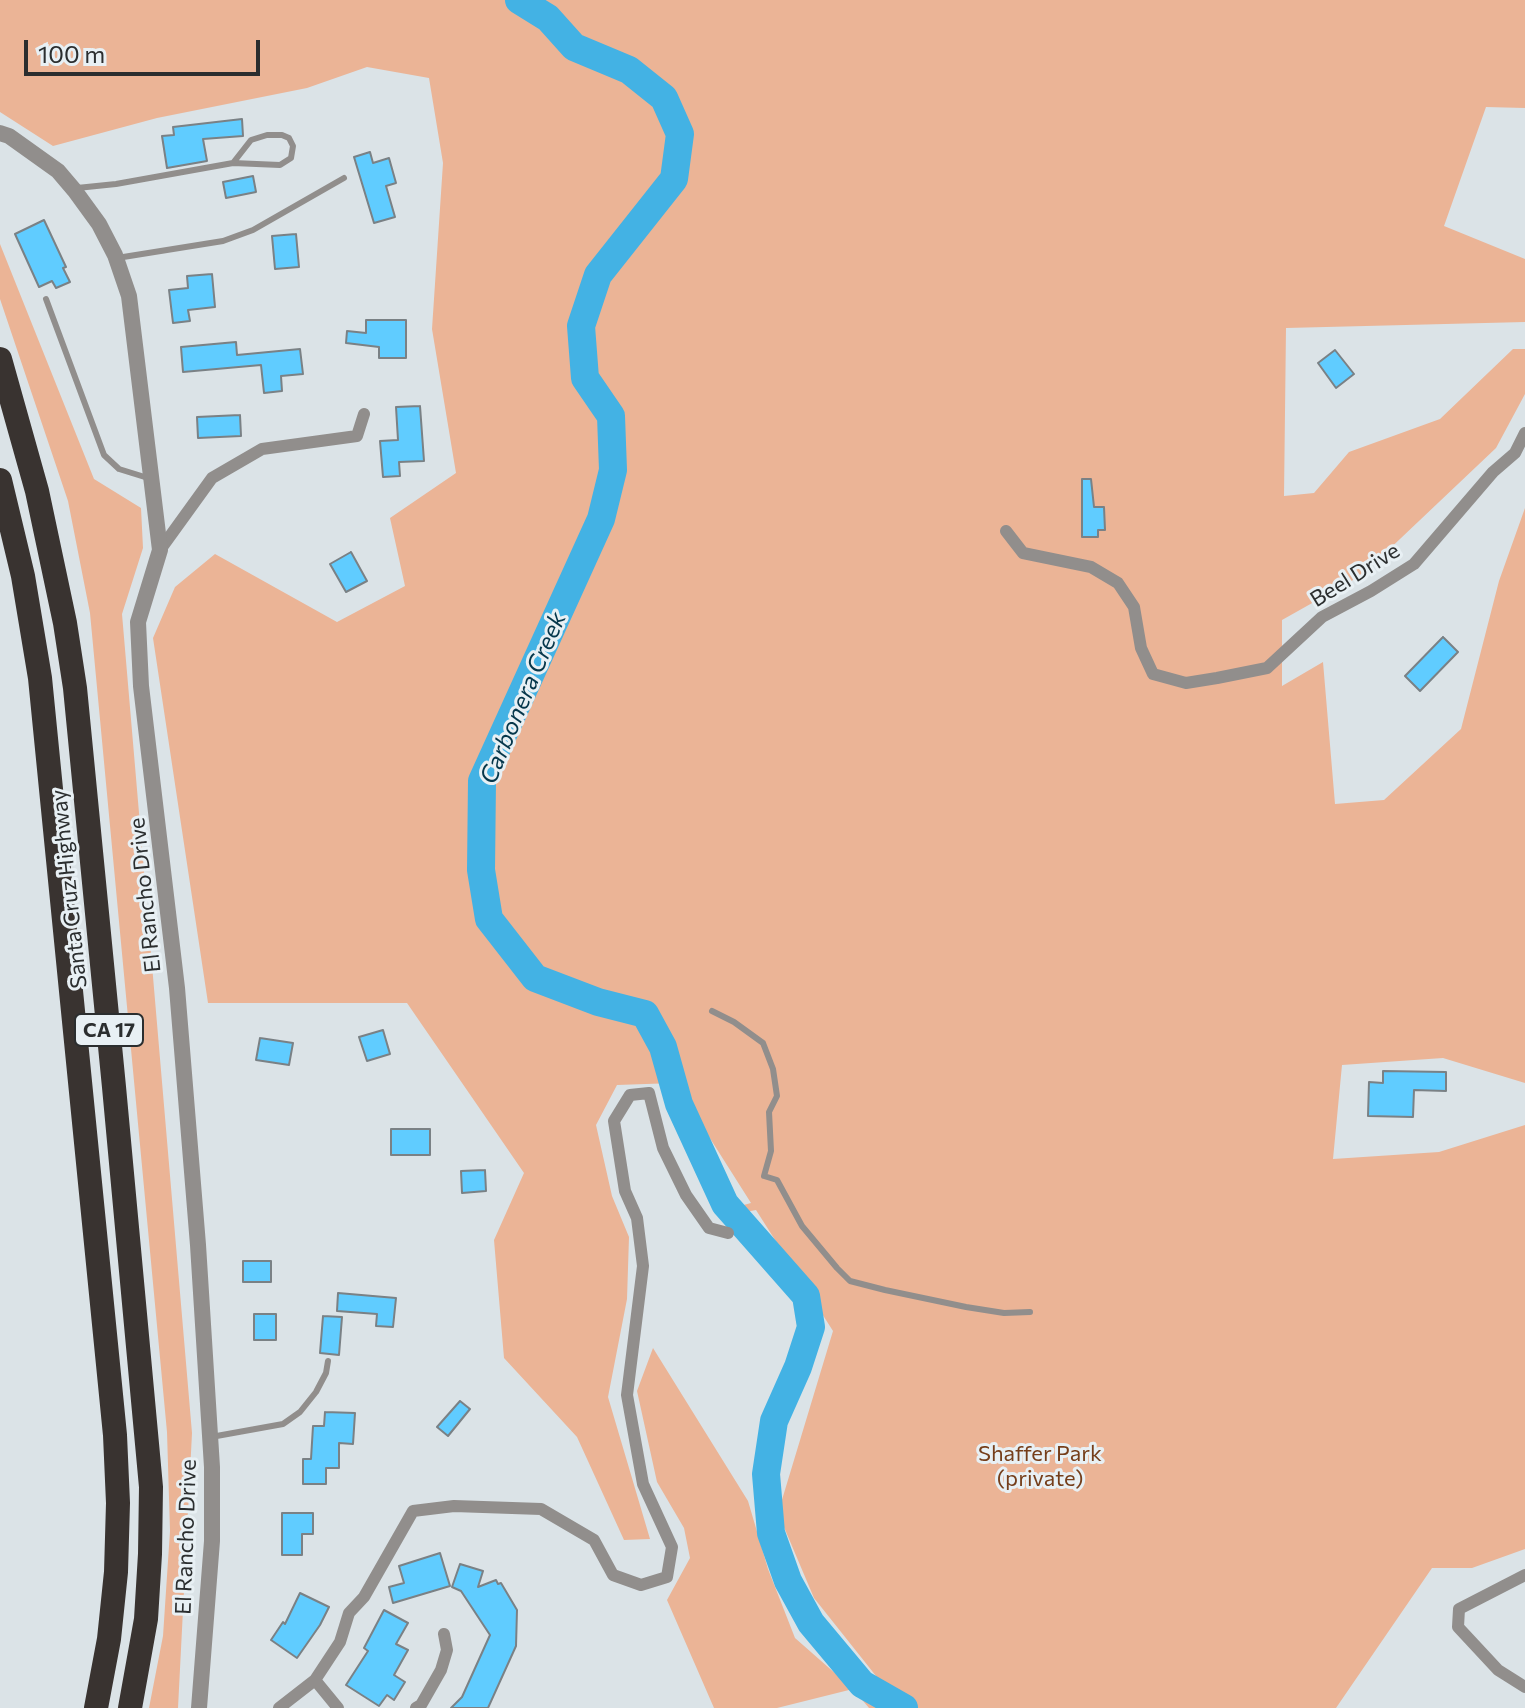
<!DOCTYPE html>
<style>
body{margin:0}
#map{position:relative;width:1525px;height:1708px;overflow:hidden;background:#dbe3e7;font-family:Commissioner,sans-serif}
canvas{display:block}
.scale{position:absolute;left:24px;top:40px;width:236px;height:36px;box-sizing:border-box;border:4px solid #2b2e2f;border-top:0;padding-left:10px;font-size:24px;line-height:28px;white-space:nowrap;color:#2b2e2f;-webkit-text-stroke:6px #e8f0f4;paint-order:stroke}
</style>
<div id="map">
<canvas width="1525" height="1708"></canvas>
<div class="scale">100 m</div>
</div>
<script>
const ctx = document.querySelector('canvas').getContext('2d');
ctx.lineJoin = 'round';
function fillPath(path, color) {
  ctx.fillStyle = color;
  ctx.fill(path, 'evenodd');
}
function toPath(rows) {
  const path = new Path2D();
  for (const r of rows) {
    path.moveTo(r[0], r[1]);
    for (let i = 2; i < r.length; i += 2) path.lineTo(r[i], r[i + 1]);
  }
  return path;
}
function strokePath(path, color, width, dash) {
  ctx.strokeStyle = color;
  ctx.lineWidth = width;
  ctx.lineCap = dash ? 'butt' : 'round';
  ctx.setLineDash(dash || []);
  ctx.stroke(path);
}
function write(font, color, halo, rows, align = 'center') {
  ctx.font = font + ' Commissioner,sans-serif';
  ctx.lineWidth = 6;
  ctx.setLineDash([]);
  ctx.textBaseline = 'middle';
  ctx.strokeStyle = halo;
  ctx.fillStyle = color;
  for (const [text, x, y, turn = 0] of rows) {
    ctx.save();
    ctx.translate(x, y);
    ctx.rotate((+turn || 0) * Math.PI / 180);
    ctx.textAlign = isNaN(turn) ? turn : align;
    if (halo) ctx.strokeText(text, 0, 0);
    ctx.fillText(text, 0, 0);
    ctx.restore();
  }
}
const green = toPath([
 [0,0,1525,0,1525,108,1486,107,1444,226,1525,259,1525,322,1286,328,1284,496,1314,493,1349,452,1440,419,1513,349,1525,349,1525,394,1496,448,1362,575,1282,620,1282,686,1323,662,1335,804,1384,800,1461,729,1499,581,1525,508,1525,1083,1443,1058,1342,1065,1333,1159,1439,1152,1525,1125,1525,1549,1472,1568,1432,1568,1336,1708,869,1708,853,1689,777,1708,714,1708,667,1600,690,1558,684,1528,657,1482,637,1391,653,1348,748,1501,768,1569,795,1638,853,1689,880,1681,814,1598,778,1513,833,1331,756,1210,745,1212,740,1206,751,1203,675,1083,617,1085,596,1125,612,1196,629,1237,627,1299,608,1397,650,1539,624,1540,577,1437,504,1358,494,1240,524,1173,407,1003,208,1003,153,638,175,587,215,554,337,622,405,586,390,518,456,473,432,329,443,163,429,78,367,67,307,88,157,118,53,146,0,112],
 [0,244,94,479,141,508,143,548,122,614,192,1433,178,1708,149,1708,163,1636,170,1531,167,1432,90,613,68,501,0,299]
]);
const river = toPath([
 [519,0,548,18,574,47,629,70,664,98,680,134,674,179,598,275,581,326,585,378,611,416,613,470,601,519,482,781,481,870,489,919,535,978,598,1002,645,1014,663,1047,679,1104,725,1204,806,1296,811,1327,798,1367,774,1421,766,1474,771,1533,788,1581,811,1623,862,1684,904,1708]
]);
const building = toPath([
 [242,119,243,136,203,139,207,161,167,168,162,136,174,135,173,127,242,119],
 [370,152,373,163,389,158,396,183,386,186,395,217,374,223,354,157,370,152],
 [253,176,256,192,226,198,223,182,253,176],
 [44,220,66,267,63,268,70,282,56,288,52,281,39,287,15,234,44,220],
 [296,234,299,267,275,269,272,236,296,234],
 [212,274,215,307,188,310,190,321,173,323,169,290,188,288,187,276,212,274],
 [366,320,406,320,406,358,379,358,379,347,346,343,347,331,366,333,366,320],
 [236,342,237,355,300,349,303,374,281,376,282,391,264,393,261,365,183,372,181,347,236,342],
 [1335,350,1354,374,1336,388,1318,363,1335,350],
 [420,406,424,461,399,462,400,476,383,477,380,441,398,440,396,407,420,406],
 [240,415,241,436,198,438,197,417,240,415],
 [1082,479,1091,479,1094,507,1104,507,1105,530,1098,530,1098,537,1082,537,1082,479],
 [351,552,367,581,346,592,330,564,351,552],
 [1443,637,1458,652,1420,691,1405,676,1443,637],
 [383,1030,390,1054,367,1061,359,1037,383,1030],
 [260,1038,293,1043,289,1065,256,1060,260,1038],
 [1383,1071,1446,1072,1446,1091,1414,1090,1413,1117,1368,1116,1369,1082,1383,1083,1383,1071],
 [391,1129,430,1129,430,1155,391,1155,391,1129],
 [485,1170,486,1191,462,1193,461,1171,485,1170],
 [243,1261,271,1261,271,1282,243,1282,243,1261],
 [338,1293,396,1298,393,1327,376,1326,377,1314,337,1311,338,1293],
 [254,1314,276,1314,276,1340,254,1340,254,1314],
 [323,1316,342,1317,339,1355,320,1353,323,1316],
 [460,1401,470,1409,448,1436,437,1427,460,1401],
 [325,1412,355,1413,353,1444,339,1443,339,1468,326,1468,326,1484,303,1484,303,1459,311,1459,313,1426,324,1426,325,1412],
 [282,1513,313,1513,313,1534,302,1534,302,1555,282,1555,282,1513],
 [440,1553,450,1586,393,1603,389,1587,404,1583,399,1566,440,1553],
 [460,1564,483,1571,478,1587,496,1580,498,1584,501,1583,517,1610,516,1646,488,1708,451,1708,462,1697,490,1635,461,1591,452,1587,460,1564],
 [300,1593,329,1607,320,1625,297,1658,271,1640,283,1622,285,1624,300,1593],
 [384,1610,408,1623,396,1644,408,1650,394,1675,405,1682,394,1700,387,1695,379,1706,346,1685,368,1651,364,1648,384,1610]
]);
const service = toPath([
 [77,188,116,184,233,163,251,140,267,135,282,135,289,138,293,146,291,158,280,165,233,163],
 [117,258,223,241,253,230,344,178],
 [46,299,104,455,119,469,148,478],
 [712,1011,734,1022,763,1043,773,1069,777,1096,769,1112,771,1151,764,1176,777,1180,802,1226,837,1268,850,1281,885,1290,966,1307,1004,1313,1030,1312],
 [211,1437,283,1424,300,1412,316,1392,326,1373,328,1361]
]);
const minor = toPath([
 [1006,531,1023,553,1091,567,1118,583,1134,607,1141,648,1153,674,1186,683,1217,678,1267,668,1322,617,1371,591,1414,564,1493,472,1515,453,1525,433],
 [160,550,212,478,262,449,357,436,364,414],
 [1525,1575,1459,1609,1458,1627,1498,1670,1525,1687],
 [315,1680,338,1708],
 [279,1708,315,1680,340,1642,349,1613,364,1597,413,1511,454,1506,541,1509,594,1540,613,1575,641,1585,667,1577,672,1547,643,1484,627,1395,643,1266,637,1218,625,1191,614,1121,630,1095,649,1093,663,1148,686,1195,709,1228,728,1233],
 [416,1708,421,1705,441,1670,447,1650,444,1634]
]);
const tertiary = toPath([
 [0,133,9,136,58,171,75,191,99,224,115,255,129,296,160,550,138,622,141,686,177,988,198,1245,212,1467,212,1541,199,1708]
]);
const motorway = toPath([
 [0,359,37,491,65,623,75,688,114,1087,151,1487,150,1554,146,1619,130,1708],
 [0,480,23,576,40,678,115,1435,118,1503,116,1572,109,1639,96,1708]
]);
const shields = [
 [109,1030,68]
];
const shieldNames = [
 ["CA 17",109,1030]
];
const streetNames = [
 ["Beel Drive",1355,575,-32],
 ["Santa Cruz Highway",69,889,-96],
 ["El Rancho Drive",145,895,-96],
 ["El Rancho Drive",186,1537,-88]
];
const parkNames = [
 ["Shaffer Park",1040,1454],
 ["(private)",1040,1479]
];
const waterNames = [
 ["Carbonera Creek",523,698,-67]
];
fillPath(green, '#ebb496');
strokePath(river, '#43b2e4', 28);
fillPath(building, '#60ccff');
strokePath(building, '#7a8185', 2);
strokePath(service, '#918e8c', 6);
strokePath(minor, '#918e8c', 12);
strokePath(tertiary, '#918e8c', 16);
strokePath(motorway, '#393330', 24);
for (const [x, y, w] of shields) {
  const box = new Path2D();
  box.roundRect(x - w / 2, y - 16, w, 32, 6);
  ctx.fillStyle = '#e8f0f4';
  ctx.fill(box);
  strokePath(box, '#2b2e2f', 2);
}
write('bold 20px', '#2b2e2f', null, shieldNames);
write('22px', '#2b2e2f', '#e8f0f4', streetNames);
write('22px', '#753e1a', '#e8f0f4', parkNames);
write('italic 24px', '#05374b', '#e8f0f4', waterNames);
</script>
